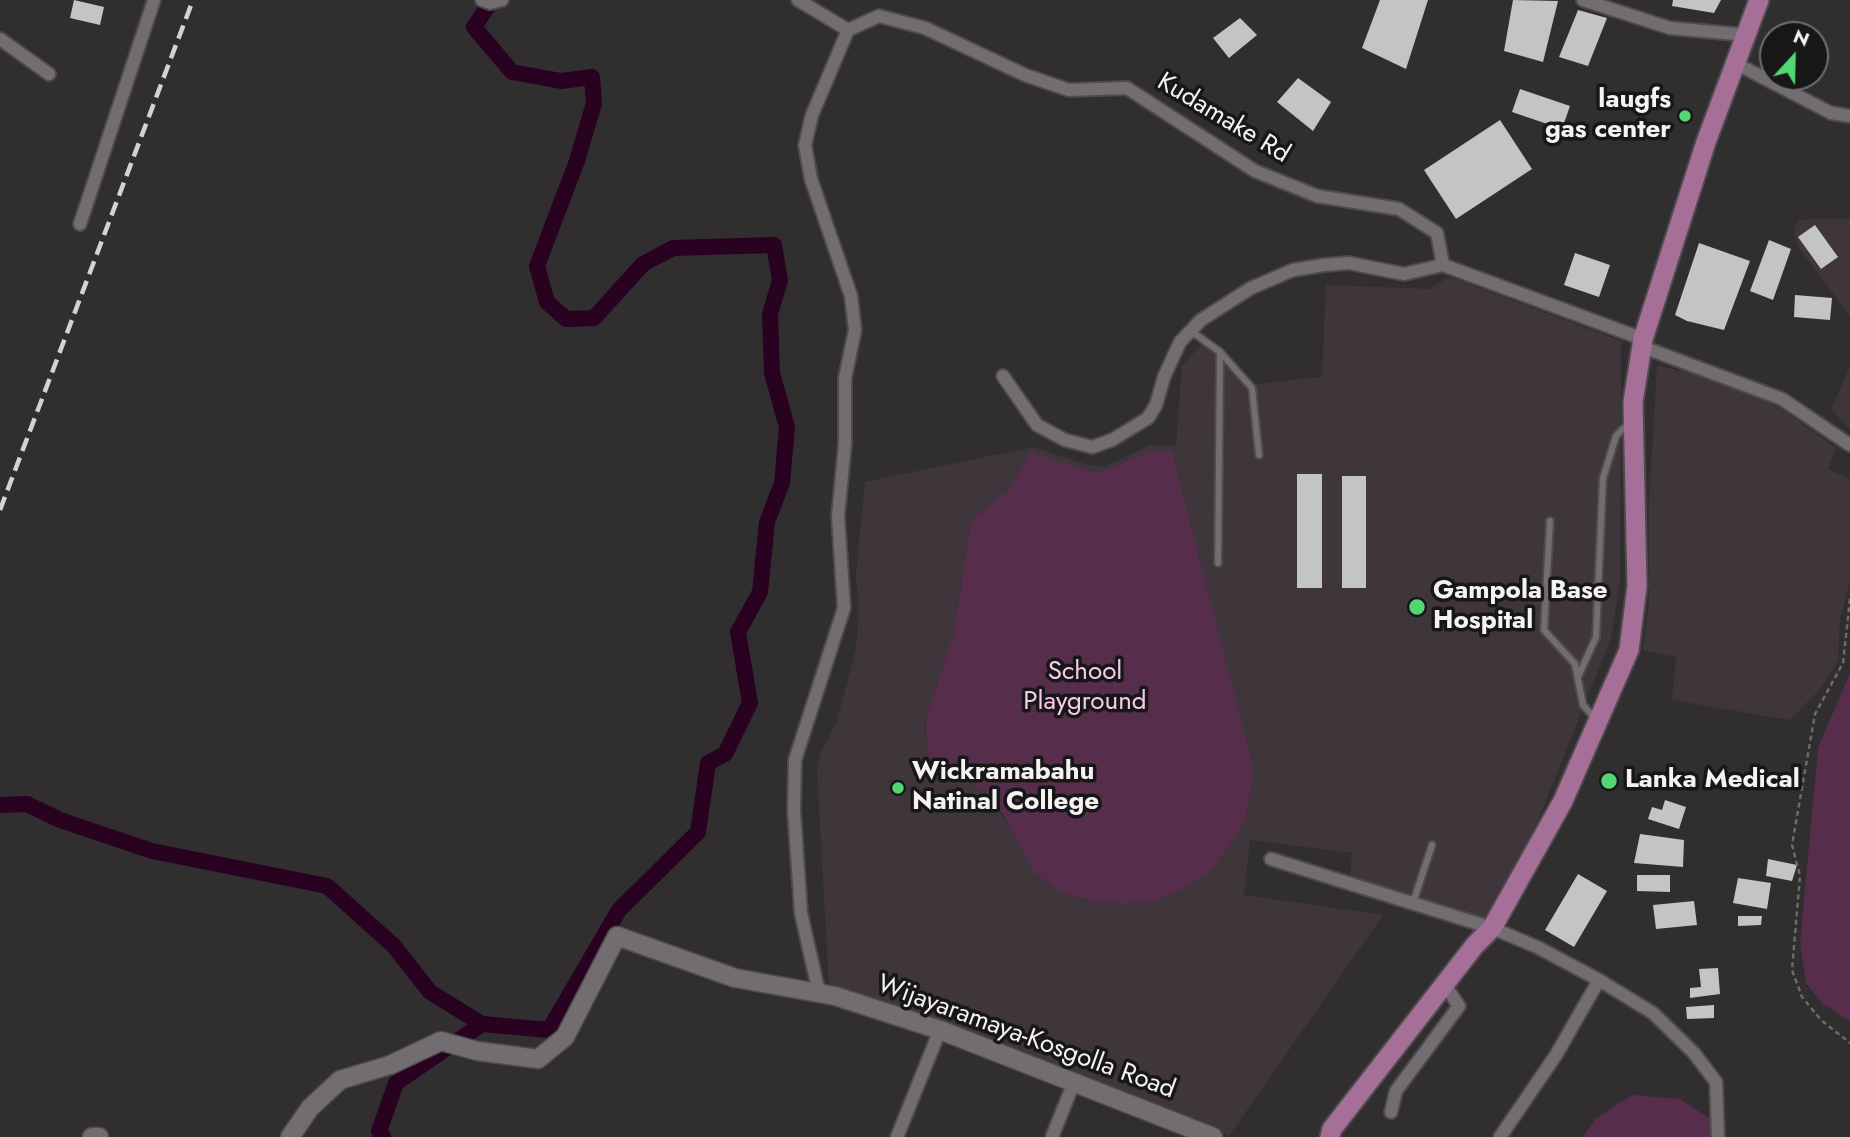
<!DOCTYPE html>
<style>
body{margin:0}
#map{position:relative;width:1850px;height:1137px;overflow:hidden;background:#312e30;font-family:Jost,sans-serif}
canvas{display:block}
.north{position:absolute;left:1759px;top:21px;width:70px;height:70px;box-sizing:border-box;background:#181718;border:2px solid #706f70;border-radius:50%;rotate:22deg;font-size:19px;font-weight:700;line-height:28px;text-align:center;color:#f4f2f3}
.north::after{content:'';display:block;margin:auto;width:24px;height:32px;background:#53d672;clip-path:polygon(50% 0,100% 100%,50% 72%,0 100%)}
</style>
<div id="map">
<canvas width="1850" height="1137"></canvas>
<div class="north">N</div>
</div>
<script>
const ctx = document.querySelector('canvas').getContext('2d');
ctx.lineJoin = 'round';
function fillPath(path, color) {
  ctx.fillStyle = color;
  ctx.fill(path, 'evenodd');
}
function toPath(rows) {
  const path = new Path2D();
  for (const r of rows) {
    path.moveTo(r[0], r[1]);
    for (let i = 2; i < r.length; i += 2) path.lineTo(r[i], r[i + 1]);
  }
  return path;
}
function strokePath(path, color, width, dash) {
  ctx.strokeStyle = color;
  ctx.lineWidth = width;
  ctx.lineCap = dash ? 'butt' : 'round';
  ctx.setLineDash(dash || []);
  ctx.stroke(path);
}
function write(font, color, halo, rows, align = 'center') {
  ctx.font = font + ' Jost,sans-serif';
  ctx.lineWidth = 7;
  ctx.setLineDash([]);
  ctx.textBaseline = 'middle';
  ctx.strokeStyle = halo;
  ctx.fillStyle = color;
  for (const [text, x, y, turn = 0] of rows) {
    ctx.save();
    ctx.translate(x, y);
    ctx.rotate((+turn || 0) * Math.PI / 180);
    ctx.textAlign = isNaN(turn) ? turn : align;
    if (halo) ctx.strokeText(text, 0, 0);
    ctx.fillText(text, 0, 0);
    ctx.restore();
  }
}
const built = toPath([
 [1807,219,1850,219,1850,316,1797,245,1794,228,1799,221],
 [1450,277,1621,341,1620,580,1611,638,1536,825,1509,884,1487,920,1349,889,1352,853,1250,840,1244,895,1383,915,1229,1136,932,1017,829,986,817,770,820,755,837,721,856,649,859,609,856,576,865,482,1033,447,1086,464,1104,467,1150,445,1176,446,1182,366,1204,342,1255,384,1322,377,1326,285,1429,289],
 [1151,451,1252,764,1252,783,1245,821,1180,891,1154,901,1127,904,1100,903,1081,899,1008,824,986,793,970,784,925,732,926,717,954,632,970,526,976,516,1010,489,1030,452,1097,473],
 [1657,366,1715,378,1780,408,1836,448,1828,469,1850,479,1850,582,1840,618,1838,660,1822,687,1790,720,1672,700,1676,657,1643,650,1649,605,1649,502],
 [1850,367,1850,429,1831,409]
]);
const green = toPath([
 [1151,451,1172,452,1252,764,1252,783,1245,821,1212,869,1180,891,1154,901,1127,904,1100,903,1065,894,1035,873,1003,814,986,793,932,762,927,749,926,717,954,632,970,526,976,516,1010,489,1030,452,1097,473],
 [1850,673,1850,1021,1822,1003,1806,983,1800,943,1818,748],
 [1632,1095,1680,1099,1715,1122,1713,1137,1583,1137,1595,1119]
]);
const canal = toPath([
 [0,805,27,804,60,820,152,851,327,886,394,946,430,992,482,1024],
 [383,1137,379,1131,396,1083,482,1024,549,1030,619,910,698,832,708,763,725,754,750,703,738,632,760,592,767,522,782,483,787,427,772,373,770,314,780,280,774,245,673,248,643,264,594,318,566,319,547,302,537,266,577,161,594,103,592,77,561,81,512,72,474,27,492,0]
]);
const building = toPath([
 [74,0,104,7,100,25,70,18],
 [1380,0,1428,0,1406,69,1362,48],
 [1513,0,1558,1,1543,62,1504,51],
 [1673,0,1721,0,1714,13,1672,6],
 [1578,10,1607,18,1588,66,1559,57],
 [1240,18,1257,35,1229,58,1213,38],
 [1298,78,1331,102,1313,131,1277,102],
 [1520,89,1570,106,1562,129,1512,112],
 [1500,120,1532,169,1456,219,1424,170],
 [1815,225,1838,257,1821,269,1798,237],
 [1769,240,1791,249,1773,300,1750,291],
 [1699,243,1750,261,1724,330,1687,321,1675,315],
 [1575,253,1610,265,1599,297,1564,285],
 [1795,295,1832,298,1830,320,1794,317],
 [1297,474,1322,474,1322,588,1297,588],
 [1342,476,1366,476,1366,588,1342,588],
 [1665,800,1686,807,1679,829,1648,819,1652,807,1662,810],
 [1640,834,1684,840,1683,867,1634,863],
 [1768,859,1797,865,1792,881,1766,876],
 [1578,874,1607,891,1574,947,1545,930],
 [1637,875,1670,875,1670,892,1637,891],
 [1738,878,1771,883,1767,909,1733,903],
 [1694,901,1697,925,1656,929,1653,905],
 [1738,916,1762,916,1761,925,1738,926],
 [1718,968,1720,994,1690,998,1690,988,1701,987,1699,969],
 [1714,1005,1714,1018,1687,1019,1686,1007]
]);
const path = toPath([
 [1850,599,1843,663,1815,714,1792,845,1800,876,1792,970,1802,997,1821,1020,1850,1043]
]);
const lane = toPath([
 [1191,331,1220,352,1252,388,1259,455],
 [1550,521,1544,630,1575,664,1583,705,1595,718],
 [1218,563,1220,352],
 [1578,677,1596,637,1603,478,1616,436,1630,422],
 [1413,903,1432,845]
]);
const street = toPath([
 [482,0,490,3,502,0],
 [798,0,848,30,879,16,925,28,1025,75,1069,90,1127,88,1255,171,1317,196,1399,209,1437,233,1443,265],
 [1583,0,1670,28,1746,35],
 [0,39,49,74],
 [1735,63,1831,113,1850,116],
 [80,224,154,0],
 [1443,265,1643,339],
 [1643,347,1782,399,1850,445],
 [1003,376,1037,425,1065,440,1092,447,1112,440,1148,418,1156,405,1164,377,1180,342,1201,320,1251,288,1293,270,1324,265,1349,263,1404,274,1443,265],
 [1271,859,1492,928,1537,947,1599,980,1653,1013,1694,1053,1716,1082,1718,1137],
 [819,993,801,913,794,811,795,760,844,608,838,516,845,444,845,378,855,330,851,296,811,179,805,145,812,115,848,30],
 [1391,1112,1396,1091,1459,1006,1445,985],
 [897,1137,940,1030],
 [1052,1137,1074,1082],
 [1500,1137,1556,1055,1599,980]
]);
const secondary = toPath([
 [92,1137,99,1137],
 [290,1137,310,1108,340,1080,390,1065,441,1041,477,1051,538,1059,565,1037,617,936,735,978,835,996,940,1030,1213,1137]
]);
const primary = toPath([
 [1330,1137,1332,1129,1475,945,1492,928,1563,801,1629,650,1637,586,1633,402,1643,339,1706,142,1759,0]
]);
const rail = toPath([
 [0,510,193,0]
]);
const markers = [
 [1685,116,7,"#53d672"],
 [1417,607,9,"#53d672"],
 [1609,781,9,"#53d672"],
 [898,788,7,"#53d672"]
];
const poiNames = [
 ["laugfs",1671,101,"right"],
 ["gas center",1671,131,"right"],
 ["Gampola Base",1433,592],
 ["Hospital",1433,622],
 ["Wickramabahu",912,773],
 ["Natinal College",912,803],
 ["Lanka Medical",1625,781]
];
const streetNames = [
 ["Kudamake Rd",1223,119,31],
 ["Wijayaramaya-Kosgolla Road",1026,1038,20]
];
const parkNames = [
 ["School",1085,673],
 ["Playground",1085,703]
];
fillPath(built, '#3f363c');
fillPath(green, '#562d4b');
strokePath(canal, '#280220', 16);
fillPath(building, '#c2c5c2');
strokePath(lane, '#4e4b4d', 10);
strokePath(street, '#4e4b4d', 16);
strokePath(secondary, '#4e4b4d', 21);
strokePath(primary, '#4e4b4d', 23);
strokePath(path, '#6d6a6c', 2.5, [5, 3.5]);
strokePath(lane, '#716d70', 6);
strokePath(street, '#716d70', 12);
strokePath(secondary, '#716d70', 18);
strokePath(primary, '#a66f98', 19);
strokePath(rail, '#d4d2d3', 4.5, [14, 7]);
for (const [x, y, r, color] of markers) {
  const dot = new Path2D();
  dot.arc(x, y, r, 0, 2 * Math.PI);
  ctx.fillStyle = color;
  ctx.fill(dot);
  strokePath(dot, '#181718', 2.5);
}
write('bold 26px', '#f4f2f3', '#181718', poiNames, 'left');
write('26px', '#f4f2f3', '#181718', streetNames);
write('26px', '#f7cae9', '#181718', parkNames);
</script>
